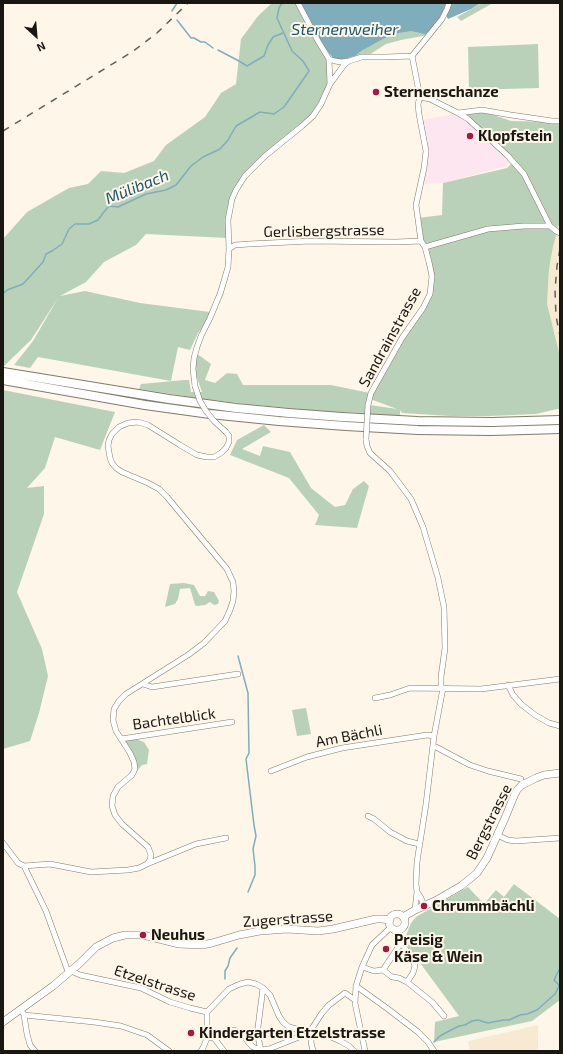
<!DOCTYPE html>
<meta charset="utf-8">
<style>
body{margin:0}
#map{position:relative;width:563px;height:1054px;overflow:hidden;background:#fef6e9;font-family:"Exo 2",sans-serif}
canvas{display:block}
.frame{position:absolute;inset:0;border:4px solid #1a1611;pointer-events:none}
.north{position:absolute;left:16px;top:16px;width:40px;height:40px;-webkit-text-stroke:3px #fef6e9;paint-order:stroke;rotate:154deg;font-size:11px;font-weight:700;line-height:16px;text-align:center;color:#1a1611}
.north::after{content:'';display:block;margin:auto;width:14px;height:18px;background:#1a1611;clip-path:polygon(50% 0,100% 100%,50% 72%,0 100%)}
</style>
<div id="map">
<canvas width="563" height="1054"></canvas>
<div class="frame"></div>
<div class="north">N</div>
</div>
<script>
const ctx = document.querySelector('canvas').getContext('2d');
ctx.lineJoin = 'round';
function fillPath(path, color) {
  ctx.fillStyle = color;
  ctx.fill(path, 'evenodd');
}
function toPath(rows) {
  const path = new Path2D();
  for (const r of rows) {
    if (r.length === 3) {
      path.moveTo(r[0] + r[2], r[1]);
      path.arc(r[0], r[1], r[2], 0, 2 * Math.PI);
      continue;
    }
    path.moveTo(r[0], r[1]);
    for (let i = 2; i < r.length; i += 2) path.lineTo(r[i], r[i + 1]);
  }
  return path;
}
function strokePath(path, color, width, dash) {
  ctx.strokeStyle = color;
  ctx.lineWidth = width;
  ctx.lineCap = dash ? 'butt' : 'round';
  ctx.setLineDash(dash || []);
  ctx.stroke(path);
}
function write(font, color, halo, rows, align = 'center') {
  ctx.font = font + ' "Exo 2",sans-serif';
  ctx.lineWidth = 4;
  ctx.setLineDash([]);
  ctx.textBaseline = 'middle';
  ctx.strokeStyle = halo;
  ctx.fillStyle = color;
  for (const [text, x, y, turn = 0] of rows) {
    ctx.save();
    ctx.translate(x, y);
    ctx.rotate((+turn || 0) * Math.PI / 180);
    ctx.textAlign = isNaN(turn) ? turn : align;
    if (halo) ctx.strokeText(text, 0, 0);
    ctx.fillText(text, 0, 0);
    ctx.restore();
  }
}
const built = toPath([
 [560,224,560,356,547,304,549,269,553,247,556,237,555,233,556,229],
 [538,1025,538,1051,470,1051,468,1042,469,1041]
]);
const industrial = toPath([
 [456,114,463,117,511,162,507,166,443,183,424,184,427,156,422,120]
]);
const green = toPath([
 [272,3,297,3,327,59,328,87,314,112,263,155,237,185,227,238,146,234,136,245,104,262,86,282,60,296,85,291,140,303,210,312,203,327,198,333,190,350,178,347,171,381,38,357,30,368,14,365,33,341,58,298,31,340,3,367,3,239,27,212,69,188,88,184,101,171,124,173,154,161,166,145,205,117,221,93,236,84,241,39,258,16],
 [482,3,493,3,461,21,457,17],
 [443,16,428,35,401,40,386,44,369,55,342,61,334,60,388,35,405,31,427,31],
 [538,44,539,88,469,90,468,47],
 [482,111,511,121,560,122,560,224,556,229,555,233,556,236,553,247,549,269,547,304,560,356,560,409,557,409,536,414,490,416,451,416,402,413,400,410,400,416,369,414,370,405,397,409,370,399,399,337,430,294,432,276,418,218,442,215,443,183,507,168,513,162,463,114],
 [196,353,211,364,205,380,215,383,227,373,237,374,243,385,331,385,370,393,367,399,365,413,321,411,247,404,204,399,139,389,141,384,184,380,189,380,191,392,202,392,196,375],
 [3,390,115,412,100,450,55,437,45,468,27,488,44,486,44,514,17,592,42,649,48,676,39,713,30,741,3,749],
 [264,425,271,432,242,449,260,456,263,446,290,452,311,488,335,507,345,505,353,489,364,481,369,486,357,528,315,525,319,515,289,478,230,455,237,440],
 [184,583,194,585,200,596,205,596,208,591,214,592,219,601,218,604,214,605,210,602,205,605,197,606,195,605,190,588,180,589,178,599,175,604,165,607,170,584],
 [306,708,311,734,297,736,292,710],
 [130,737,144,742,149,750,147,764,142,765,138,770,135,769,121,740],
 [514,884,560,919,560,1000,532,1021,434,1042,435,1022,459,1016,404,941,411,923,416,917,468,887,484,904,496,890,504,897]
]);
const water = toPath([
 [301,3,446,3,443,12,437,22,430,31,425,34,411,31,392,34,361,51,355,56,343,59,334,59,324,47],
 [452,3,481,3,471,9,448,19,446,15]
]);
const stream = toPath([
 [172,11,177,3],
 [177,20,191,38,194,38,201,42,205,42,213,48],
 [218,50,239,61,247,66,264,56,268,45,273,37,283,33],
 [3,294,7,290,23,284,43,262,46,254,52,251,62,244,69,229,75,224,89,224,98,220,104,212,109,206,118,207,146,194,166,190,176,185,191,166,203,157,220,149,228,140,236,126,260,112,274,114,284,107,309,71,303,61,292,51,277,18,279,8,282,3],
 [238,656,248,693,249,753,246,759,254,825,256,836,253,849,255,866,255,875,248,892],
 [225,979,225,971,228,966,230,958,237,948],
 [434,1042,440,1036,451,1030,459,1026,465,1025,472,1021,478,1020,488,1023,503,1020,509,1020,520,1015,527,1014,537,1010,555,994,559,986,558,984,554,980,560,968]
]);
const minor = toPath([
 [298,3,318,41,329,59,330,84],
 [412,56,442,19,447,9,449,3],
 [329,59,335,61,341,62,349,61],
 [420,97,430,99,458,113,468,119,507,155,524,174,550,226,556,231,560,233],
 [458,113,482,110,511,115,552,121,560,121],
 [425,247,488,229,524,226,550,226],
 [229,249,235,245,249,244,311,241,396,242,421,241],
 [195,386,193,369,194,358,197,347,201,336,210,318,220,294,224,281,228,267,229,249,228,220,232,199,236,190,245,176,265,156,302,126,313,116,321,104,330,84,344,65,349,61,362,57,385,57,412,56],
 [368,405,371,393,402,338,423,308,430,294,432,276,429,262,425,247,421,241,416,205,424,168,426,151,419,114,418,104,420,97,412,56],
 [366,439,367,446,370,453,390,471,411,499,423,527,438,578,444,607,445,648,441,677,441,688],
 [143,684,152,687,238,674],
 [508,685,513,695,521,704,535,715,549,723,560,726],
 [375,698,390,695,410,688,481,689,560,679],
 [121,739,232,722],
 [433,747,436,747,470,765,488,771,521,779],
 [271,771,307,757,342,748,427,735,434,736],
 [368,816,374,819,390,832,407,841,419,844],
 [497,835,508,840,516,841,560,838],
 [3,843,18,863,24,866,50,864,91,872,128,870,139,868,147,864,196,844,226,838],
 [147,864,150,860,151,855,148,847,122,824,115,815,112,806,113,796,118,787,132,775,135,769,134,762,130,753,116,731,113,720,114,709,119,701,126,694,188,655,204,643,225,621,230,610,233,601,234,591,233,582,227,569,167,497,159,489,148,483,122,472,116,468,112,463,110,458,108,446,109,440,112,434,119,427,128,423,138,422,148,425,180,445,197,455,207,457,214,457,221,453,226,448,229,442,229,436,226,432],
 [24,866,46,911,67,969,80,975,141,988,170,1002,190,1008,207,1012,207,1038],
 [417,892,421,898,424,906],
 [415,910,417,892,416,884,417,862,426,804,434,736,443,688],
 [401,943,412,957,415,966,413,973,407,982],
 [362,967,374,971,383,970,392,977,399,978,407,982,432,1002,444,1016],
 [383,970,401,943,399,930],
 [356,986,388,1009,418,1032,428,1042,434,1051],
 [207,1012,229,989,240,984,248,982,256,984,263,988,270,995,279,1016,283,1022,289,1027,312,1033,329,1036,340,1041,349,1046,354,1051],
 [23,1013,24,1015,27,1034,30,1045,35,1051],
 [24,1015,94,1022,121,1026,147,1035,169,1051],
 [312,1033,311,1042,313,1051],
 [214,1038,224,1051],
 [261,1050,258,1037,258,1027,263,988],
 [201,1051,203,1048,207,1038,214,1038,219,1034,228,1030,234,1030,243,1034,248,1042,253,1047,261,1050,269,1049,309,1033,322,1013,329,1005,345,993,355,1000],
 [365,1051,355,1003,356,986,362,967,372,945,391,927]
]);
const major = toPath([
 [397,922,8],
 [403,917,415,910,435,901,461,886,477,873,487,858,505,818,514,796,517,790,522,785,536,778,544,775,560,773],
 [3,1022,53,986,80,963,96,947,113,938,125,935,143,935,179,944,202,945,212,943,239,935,260,931,287,929,318,931,333,929,376,919,382,919,390,920]
]);
const highway = toPath([
 [3,372,169,399,236,408,289,413,342,417,417,421,492,422,560,420],
 [3,380,145,405,210,414,279,421,346,426,418,430,491,431,560,429]
]);
const rail = toPath([
 [3,131,132,52,157,33,188,3],
 [560,249,557,266,555,290,556,316,560,336]
]);
const minorBridge = toPath([
 [195,386,200,401,206,411,214,421,226,432],
 [366,439,368,405]
]);
const markers = [
 [376,92,4,"#aa1542"],
 [470,136,4,"#aa1542"],
 [424,906,4,"#aa1542"],
 [143,935,4,"#aa1542"],
 [386,949,4,"#aa1542"],
 [191,1033,4,"#aa1542"]
];
const poiNames = [
 ["Sternenschanze",384,92],
 ["Klopfstein",478,136],
 ["Chrummbächli",432,906],
 ["Neuhus",151,935],
 ["Preisig",394,940],
 ["Käse & Wein",394,957],
 ["Kindergarten Etzelstrasse",199,1033]
];
const streetNames = [
 ["Gerlisbergstrasse",324,231,-1],
 ["Sandrainstrasse",390,337,-61],
 ["Bachtelblick",174,719,-8],
 ["Am Bächli",349,736,-11],
 ["Bergstrasse",489,822,-63],
 ["Zugerstrasse",288,919,-4],
 ["Etzelstrasse",155,983,18]
];
const waterNames = [
 ["Sternenweiher",345,30],
 ["Mülibach",137,187,-22]
];
fillPath(built, '#f8e9d2');
fillPath(industrial, '#fee6f0');
fillPath(green, '#bad1b9');
fillPath(water, '#80adbc');
strokePath(stream, '#80adbc', 1.5);
strokePath(minor, '#837a6b', 6);
strokePath(major, '#837a6b', 8);
strokePath(highway, '#837a6b', 10);
strokePath(minor, '#fff', 5);
strokePath(major, '#fff', 7);
strokePath(highway, '#fff', 8);
strokePath(rail, '#655f58', 1.5, [7, 7]);
strokePath(minorBridge, '#837a6b', 6, []);
strokePath(minorBridge, '#fff', 5);
for (const [x, y, r, color] of markers) {
  const dot = new Path2D();
  dot.arc(x, y, r, 0, 2 * Math.PI);
  ctx.fillStyle = color;
  ctx.fill(dot);
  strokePath(dot, '#fef6e9', 1.5);
}
write('bold 15px', '#1a1611', '#fef6e9', poiNames, 'left');
write('15px', '#1a1611', '#fef6e9', streetNames);
write('italic 16px', '#1a5668', '#fef6e9', waterNames);
</script>
